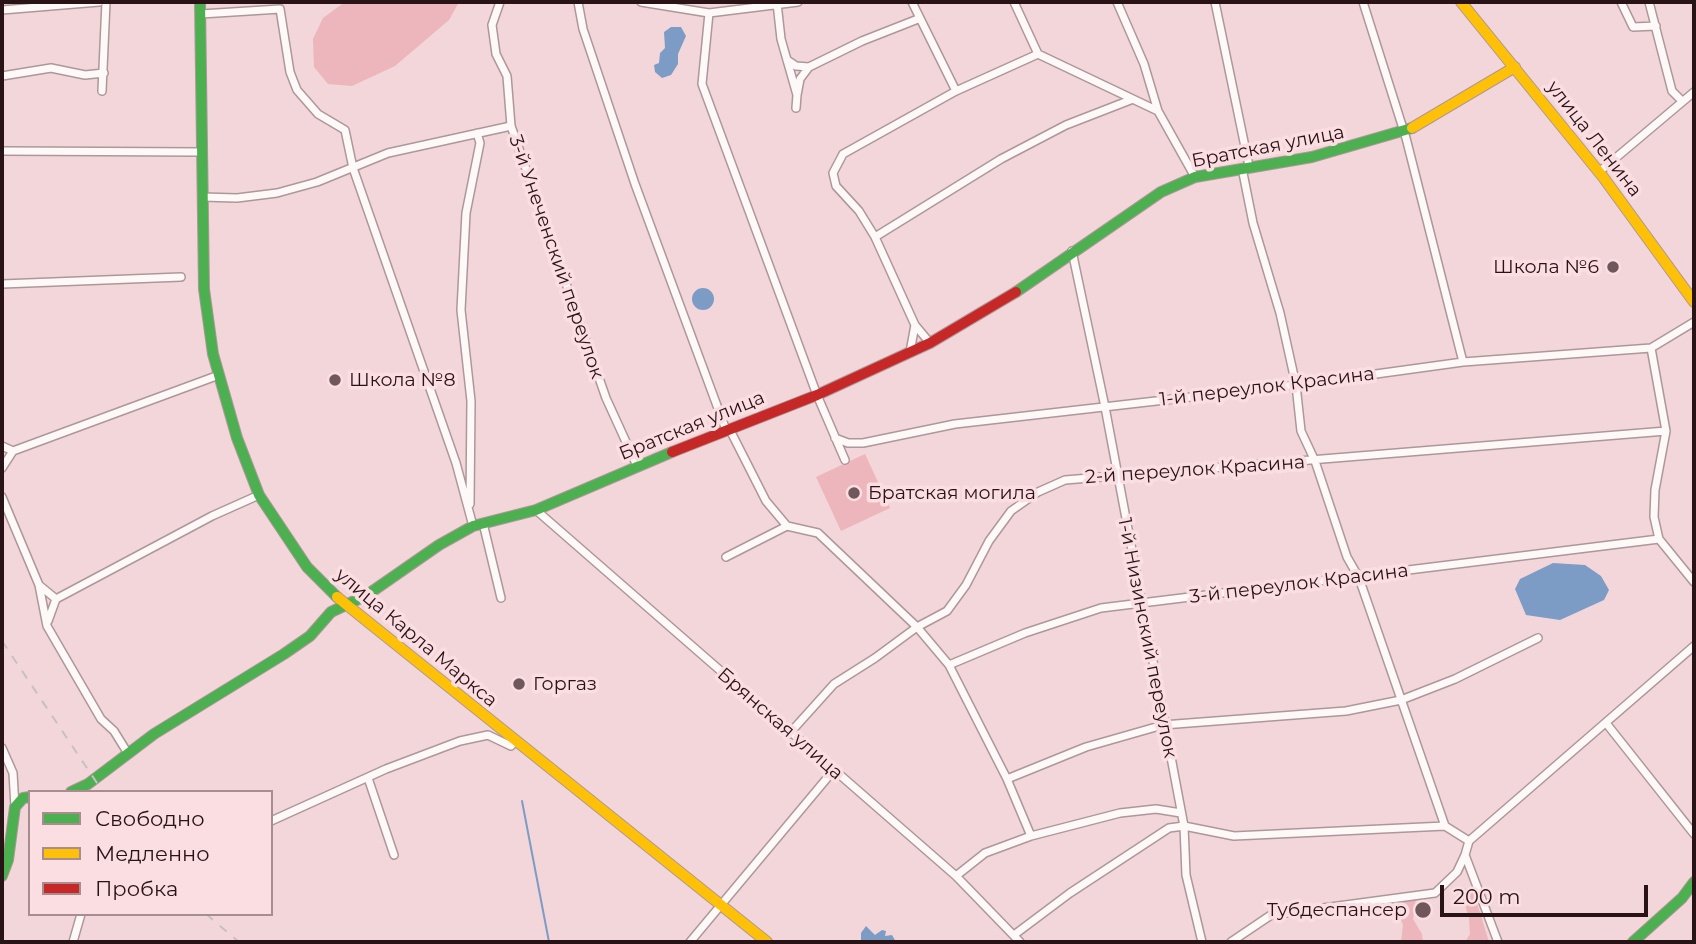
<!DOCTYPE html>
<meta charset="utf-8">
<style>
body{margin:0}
#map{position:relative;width:1696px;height:944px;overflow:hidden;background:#f2d6d9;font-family:Montserrat,sans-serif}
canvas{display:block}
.frame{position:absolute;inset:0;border:4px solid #2a1317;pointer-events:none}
.legend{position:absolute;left:28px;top:790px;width:245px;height:126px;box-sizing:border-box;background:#fadee1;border:2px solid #a78d90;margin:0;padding:9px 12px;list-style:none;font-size:21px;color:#2a1317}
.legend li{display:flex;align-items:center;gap:14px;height:35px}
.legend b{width:35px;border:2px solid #a78d90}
.scale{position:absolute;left:1440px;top:885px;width:208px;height:32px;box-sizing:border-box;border:4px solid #2a1317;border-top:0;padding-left:9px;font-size:21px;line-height:24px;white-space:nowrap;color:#2a1317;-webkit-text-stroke:5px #fadee1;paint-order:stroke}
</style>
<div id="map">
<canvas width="1696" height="944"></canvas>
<div class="frame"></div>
<ul class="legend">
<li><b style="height:9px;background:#4caf50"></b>Свободно</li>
<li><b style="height:9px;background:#ffc107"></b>Медленно</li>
<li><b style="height:9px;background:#c62828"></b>Пробка</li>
</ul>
<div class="scale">200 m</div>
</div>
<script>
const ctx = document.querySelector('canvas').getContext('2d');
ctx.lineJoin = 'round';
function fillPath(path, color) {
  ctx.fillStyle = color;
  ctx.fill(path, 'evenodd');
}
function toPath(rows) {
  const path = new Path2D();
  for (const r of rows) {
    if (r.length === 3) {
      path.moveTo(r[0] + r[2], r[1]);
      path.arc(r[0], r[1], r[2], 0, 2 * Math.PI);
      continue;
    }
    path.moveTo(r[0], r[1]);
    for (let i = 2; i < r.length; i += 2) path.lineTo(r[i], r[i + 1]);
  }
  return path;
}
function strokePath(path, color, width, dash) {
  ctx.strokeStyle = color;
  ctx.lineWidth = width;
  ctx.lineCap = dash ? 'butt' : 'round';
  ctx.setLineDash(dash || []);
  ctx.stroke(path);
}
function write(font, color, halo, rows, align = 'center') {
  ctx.font = font + ' Montserrat,sans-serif';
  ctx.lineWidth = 7;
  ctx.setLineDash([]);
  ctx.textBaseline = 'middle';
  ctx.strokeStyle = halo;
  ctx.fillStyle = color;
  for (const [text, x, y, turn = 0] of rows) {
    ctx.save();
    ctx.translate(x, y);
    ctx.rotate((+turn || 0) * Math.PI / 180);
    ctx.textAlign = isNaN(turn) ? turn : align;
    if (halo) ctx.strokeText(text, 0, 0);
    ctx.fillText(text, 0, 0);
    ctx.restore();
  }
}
const green = toPath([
 [345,2,459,2,449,20,395,66,352,86,328,84,314,67,313,39,323,18],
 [865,454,890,508,841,531,816,477],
 [1472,887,1481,916,1489,942,1465,942,1470,934,1469,918,1460,890],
 [1416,899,1413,919,1422,934,1423,942,1401,942,1403,925,1395,904]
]);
const water = toPath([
 [671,27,681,27,686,36,678,54,678,64,671,75,662,78,655,72,654,65,659,63,660,53,665,48,664,32],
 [703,299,11],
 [1553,563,1585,565,1601,576,1609,590,1604,600,1560,620,1526,615,1515,589,1520,579],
 [866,926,875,935,882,930,886,931,885,936,892,935,896,942,861,942,861,933]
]);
const stream = toPath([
 [522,801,549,942]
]);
const street = toPath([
 [500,2,492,25,496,54,507,76,511,126,606,398,637,466],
 [578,2,583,29,635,184,726,430],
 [641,2,709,13,798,2],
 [912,2,956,91],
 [1014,2,1038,54],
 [1117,2,1144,64,1158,111,1195,177],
 [1215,2,1249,166],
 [1363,2,1406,138,1463,362],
 [1621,2,1633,27,1656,26],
 [1649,2,1672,91,1682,101],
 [777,3,781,39,797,95,796,108],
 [2,10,99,2],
 [709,13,702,84,817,395,845,460],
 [201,14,280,9,290,72,297,90,318,114,345,130,353,168,456,463,473,526],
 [787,60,796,66,809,67],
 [2,76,51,68,85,75,104,73],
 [102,91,106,2],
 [797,95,800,79,809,67,862,41,918,19],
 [2,151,201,152],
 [1242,168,1253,223,1280,313,1296,385,1301,431,1315,461,1347,557,1359,578,1445,826],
 [1599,172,1694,92],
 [202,197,237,198,277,193,317,182,388,153,511,126],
 [875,237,1001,159,1066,125,1133,99],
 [1072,251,1105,407,1184,826,1186,875,1202,942],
 [2,284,181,277],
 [930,343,915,325,875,237,859,211,836,186,833,173,843,154,956,91,1038,54,1158,111],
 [1651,348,1666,431,1655,490,1654,517,1659,539,1694,582],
 [910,352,915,325],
 [730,430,766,501,787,526],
 [835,438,848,443,863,443,955,424,1296,385,1463,362,1651,348,1694,322],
 [2,446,13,451,2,468],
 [13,451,219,375],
 [2,497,39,585,47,626,101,719,114,731,127,752],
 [470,504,471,401,461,310,466,213,480,143,477,133],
 [536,510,956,876,1020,942],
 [483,523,501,598],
 [726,557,787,526,818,533,917,627,949,665,1007,779,1031,836],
 [39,585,56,599],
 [48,621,56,599,212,516,259,495],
 [949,665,1025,633,1101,608,1659,539],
 [1606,723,1694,834],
 [789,734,834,684,875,658,917,627,947,611,966,585,989,541,1011,511,1038,492,1065,480,1666,431],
 [2,748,13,773,15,807],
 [368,778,394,855],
 [1007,779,1086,747,1163,725,1346,711,1401,700,1455,679,1538,638],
 [271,821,386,769,460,741,488,735,511,746,515,741],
 [1445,826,1469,841,1465,855,1498,942],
 [1469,841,1694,646],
 [956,876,985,853,1031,836,1120,813,1156,809,1181,813],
 [1014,935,1070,893,1169,828,1184,826,1234,836,1445,826],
 [73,942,81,914],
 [690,942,833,771],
 [1231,942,1271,915,1435,893,1457,872,1465,855]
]);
const fast = toPath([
 [200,2,204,289,213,354,237,438,259,495,307,567,337,597],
 [1016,292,1161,192,1195,177,1312,157,1412,128],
 [71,792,88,784,154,734,284,654,310,636,331,612,367,595,439,545,473,526,536,510,672,452],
 [2,876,8,860,15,807,23,798,30,797],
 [1633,942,1682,898,1694,882]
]);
const slow = toPath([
 [1461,2,1603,177,1694,302],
 [1412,128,1515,67],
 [337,597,767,942]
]);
const jam = toPath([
 [672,452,817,395,930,343,1016,292]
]);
const rail = toPath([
 [2,641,103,792],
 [206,914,239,942]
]);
const markers = [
 [1613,267,7,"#70575b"],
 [335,380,7,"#70575b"],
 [854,493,7,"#70575b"],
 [519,684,7,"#70575b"],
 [1423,910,9,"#70575b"]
];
const streetNames = [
 ["улица Ленина",1594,139,52],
 ["Братская улица",1268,147,-11],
 ["3-й Унеченский переулок",556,257,71],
 ["1-й переулок Красина",1267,387,-7],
 ["Братская улица",692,426,-22],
 ["2-й переулок Красина",1195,470,-4],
 ["3-й переулок Красина",1299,584,-7],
 ["улица Карла Маркса",416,638,40],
 ["1-й Низинский переулок",1147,638,79],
 ["Брянская улица",780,724,41]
];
const poiNames = [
 ["Школа №6",1599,267,"right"],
 ["Школа №8",349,380],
 ["Братская могила",868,493],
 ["Горгаз",533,684],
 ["Тубдеспансер",1407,910,"right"]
];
fillPath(green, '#edb5bc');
fillPath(water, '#7c9cc5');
strokePath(stream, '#7c9cc5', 2);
strokePath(street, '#ae9799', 10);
strokePath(fast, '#ae9799', 12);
strokePath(slow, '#ae9799', 12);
strokePath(jam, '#ae9799', 12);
strokePath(street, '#fdf9f9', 7);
strokePath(fast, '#4caf50', 10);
strokePath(slow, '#ffc107', 10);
strokePath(jam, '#c62828', 10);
strokePath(rail, '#c8c0c1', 2, [9, 9]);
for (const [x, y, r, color] of markers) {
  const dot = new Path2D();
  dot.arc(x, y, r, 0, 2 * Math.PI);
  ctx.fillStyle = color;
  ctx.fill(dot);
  strokePath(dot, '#fadee1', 2.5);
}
write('19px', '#2a1317', '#fadee1', streetNames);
write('19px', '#2a1317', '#fadee1', poiNames, 'left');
</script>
